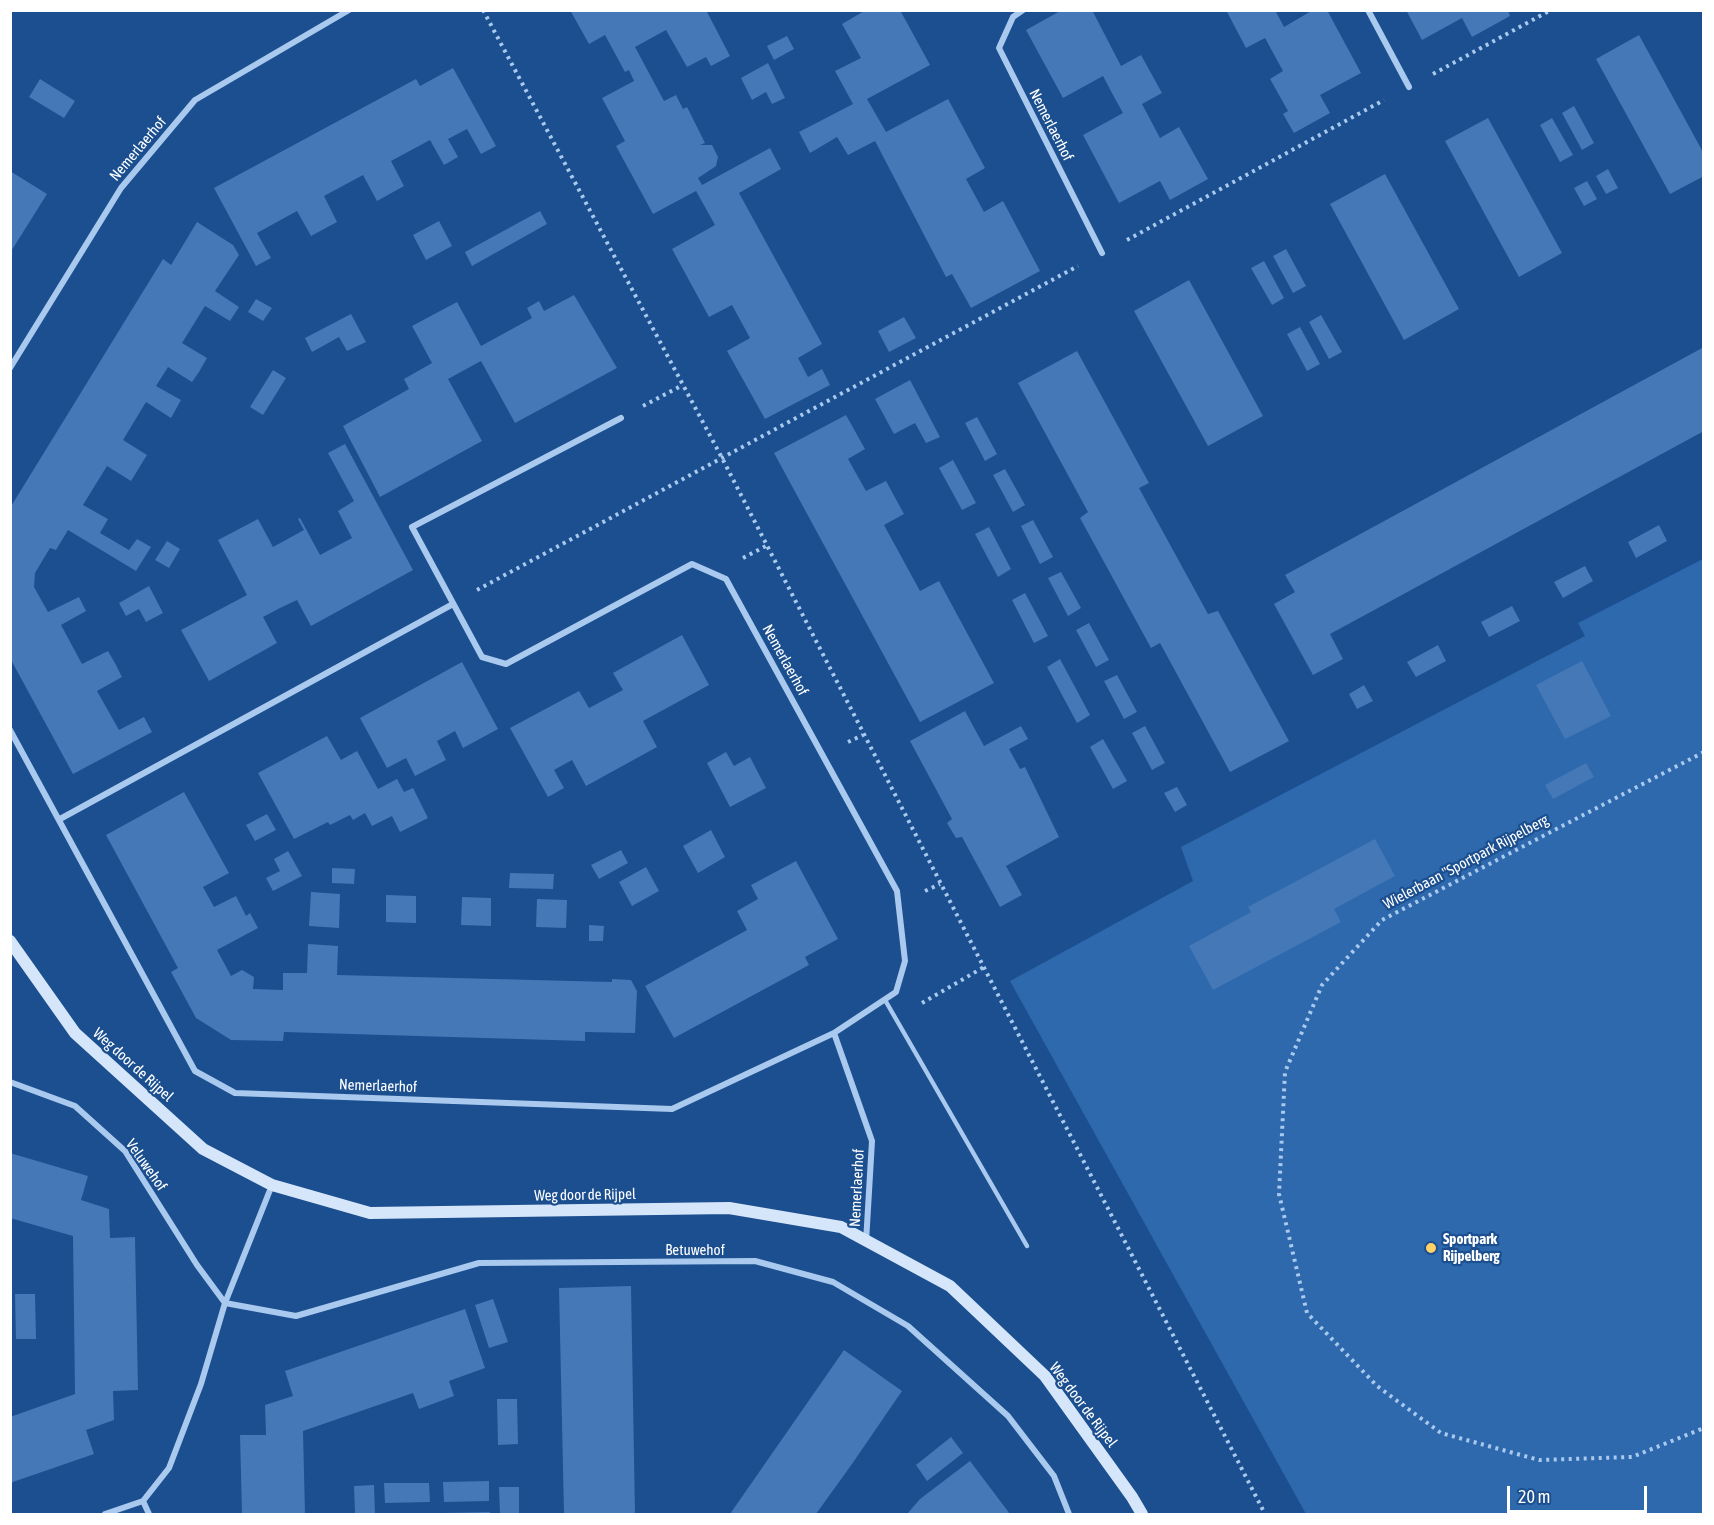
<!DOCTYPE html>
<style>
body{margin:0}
#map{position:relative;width:1714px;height:1525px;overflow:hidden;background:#1b4f8f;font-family:"Asap Condensed",sans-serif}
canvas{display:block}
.frame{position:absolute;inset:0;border:12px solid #fff;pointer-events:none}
.scale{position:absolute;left:1507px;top:1486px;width:140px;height:27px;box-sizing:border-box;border:3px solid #fff;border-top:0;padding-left:8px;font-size:18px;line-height:21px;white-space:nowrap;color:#fff;-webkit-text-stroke:4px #1b4f8f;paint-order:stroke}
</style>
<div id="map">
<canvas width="1714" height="1525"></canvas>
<div class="frame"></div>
<div class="scale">20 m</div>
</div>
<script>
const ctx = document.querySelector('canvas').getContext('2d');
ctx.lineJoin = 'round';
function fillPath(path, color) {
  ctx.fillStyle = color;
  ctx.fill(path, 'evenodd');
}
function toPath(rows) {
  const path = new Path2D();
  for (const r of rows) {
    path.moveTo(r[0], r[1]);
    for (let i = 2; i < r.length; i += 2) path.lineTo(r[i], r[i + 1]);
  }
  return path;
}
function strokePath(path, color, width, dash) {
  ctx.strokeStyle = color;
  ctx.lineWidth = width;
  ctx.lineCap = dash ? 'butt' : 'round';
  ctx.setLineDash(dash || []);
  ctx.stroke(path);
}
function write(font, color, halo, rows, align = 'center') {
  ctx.font = font + ' "Asap Condensed",sans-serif';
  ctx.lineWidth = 4.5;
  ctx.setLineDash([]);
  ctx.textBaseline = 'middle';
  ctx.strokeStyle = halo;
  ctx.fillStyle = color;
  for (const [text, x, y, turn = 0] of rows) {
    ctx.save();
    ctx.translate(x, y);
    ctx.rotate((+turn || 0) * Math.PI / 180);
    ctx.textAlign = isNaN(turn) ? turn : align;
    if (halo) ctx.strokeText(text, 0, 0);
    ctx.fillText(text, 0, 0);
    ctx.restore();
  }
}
const green = toPath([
 [1703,559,1703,1514,1306,1514,1010,981,1193,881,1181,847,1585,636,1578,623]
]);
const building = toPath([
 [570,10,706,10,730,56,711,66,706,57,687,67,666,30,635,47,664,101,676,95,683,109,687,107,705,143,700,145,712,145,718,157,716,166,698,178,702,185,770,148,781,169,739,193,822,344,798,358,808,377,822,369,830,385,765,419,727,351,750,338,732,305,709,317,672,249,715,225,696,191,653,214,616,146,625,141,602,98,634,81,629,70,625,72,605,35,589,44],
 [866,10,900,10,930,65,867,99,886,132,948,99,985,168,966,179,984,212,1003,201,1040,271,971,308,952,274,946,277,875,141,848,155,837,137,810,153,799,132,853,104,835,71,861,58,842,24],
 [1062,10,1092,10,1121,66,1141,55,1162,93,1142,104,1160,138,1179,127,1208,179,1170,200,1160,181,1119,203,1083,135,1123,113,1113,95,1103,76,1063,98,1026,30],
 [1226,10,1275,10,1284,27,1313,10,1327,10,1361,73,1320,95,1330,113,1294,133,1283,114,1288,111,1270,79,1283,71,1265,38,1246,48],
 [1406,10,1508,10,1510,16,1472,37,1462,18,1422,40],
 [1639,35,1704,154,1704,176,1670,194,1596,59],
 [787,36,794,49,774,60,767,46],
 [768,63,785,98,772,104,766,92,752,100,741,78],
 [453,68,496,146,481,154,467,129,448,139,458,157,444,165,430,140,391,161,404,186,377,201,363,175,324,196,337,222,311,236,297,211,257,233,271,258,256,266,214,188,416,79,420,86],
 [40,79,75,101,64,118,29,97],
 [1574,106,1594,143,1582,150,1562,113],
 [1488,118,1562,253,1519,277,1445,141],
 [1552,118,1573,155,1560,162,1540,125],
 [1608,169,1618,188,1606,194,1596,176],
 [10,171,47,194,10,253],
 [1385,174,1459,309,1404,340,1330,204],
 [1587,181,1597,199,1584,206,1574,188],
 [540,211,547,224,472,266,465,252],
 [439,221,452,246,426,260,413,235],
 [197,222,233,245,239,255,215,291,239,307,230,321,205,306,182,343,207,358,199,372,192,382,168,367,156,386,181,400,171,418,146,402,123,440,147,455,131,481,107,466,83,505,108,519,100,533,129,550,137,539,151,547,136,571,68,530,56,550,50,548,35,573,34,587,48,612,79,597,86,611,61,625,82,664,108,651,116,665,122,677,97,691,119,730,144,717,152,732,73,774,10,658,10,508,163,259,171,265],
 [1286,249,1306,286,1293,293,1273,256],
 [1264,261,1284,298,1272,305,1251,268],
 [1189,280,1263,416,1208,446,1134,311],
 [574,295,617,368,515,423,481,361,448,379,482,441,380,497,343,426,409,389,404,379,432,363,412,326,457,302,481,346,532,318,527,308,539,301,544,311],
 [256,299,272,308,263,321,248,312],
 [351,314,366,342,347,351,339,337,312,352,305,338],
 [1321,315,1342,352,1329,359,1309,322],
 [904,317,916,338,889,352,878,331],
 [1300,327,1320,364,1307,371,1287,334],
 [1704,347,1704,431,1330,634,1343,659,1313,675,1274,604,1295,592,1285,575],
 [1077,351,1149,483,1139,488,1208,614,1218,611,1289,741,1230,772,1160,643,1151,648,1080,518,1088,512,1018,383],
 [273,370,286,378,263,415,250,407],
 [910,380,940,437,926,443,915,423,894,434,875,399],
 [846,415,865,449,848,459,866,491,886,481,904,514,884,525,920,591,939,581,994,683,920,722,774,453],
 [977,417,997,454,985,461,965,423],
 [345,444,413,570,311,626,297,600,280,608,263,617,277,643,209,681,181,630,247,595,218,540,258,519,273,547,304,530,298,519,300,518,320,555,352,538,338,511,354,501,328,453],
 [953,460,976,503,962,510,939,468],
 [1005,469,1025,505,1013,512,993,475],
 [1033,520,1053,557,1040,564,1021,526],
 [1659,525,1667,541,1636,558,1628,542],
 [989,527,1011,569,998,577,975,534],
 [167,541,180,549,169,568,155,560],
 [1585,566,1593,581,1563,598,1554,582],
 [1061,572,1081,608,1068,616,1048,578],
 [149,586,163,613,146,622,139,609,126,616,119,603],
 [1025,593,1048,636,1034,643,1012,600],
 [1512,606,1520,621,1489,637,1481,622],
 [1089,623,1109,660,1096,667,1076,630],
 [682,635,709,685,643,721,657,747,586,786,572,760,554,770,564,788,548,797,510,728,579,691,589,708,623,690,613,673],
 [1438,645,1446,661,1416,677,1407,662],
 [1060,659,1090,715,1077,723,1047,667],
 [1582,661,1611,716,1565,739,1536,685],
 [462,662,498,729,463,748,455,731,437,741,446,760,415,776,406,758,387,768,360,718],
 [1117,675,1137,712,1124,719,1104,681],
 [1364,685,1373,701,1357,709,1349,694],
 [965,711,984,746,1021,726,1028,739,1009,749,1020,769,1025,767,1059,837,1006,866,1022,895,1000,907,962,837,956,838,947,823,952,819,910,741],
 [1145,726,1165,763,1152,770,1132,733],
 [327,736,341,760,357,751,378,789,397,779,404,792,413,788,428,818,400,832,392,816,372,826,365,813,353,820,350,815,330,825,328,822,294,839,258,773],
 [1103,739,1127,781,1113,789,1090,747],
 [726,752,734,766,750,757,766,788,730,807,707,763],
 [1586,763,1594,777,1553,799,1545,785],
 [1177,787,1187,805,1175,812,1164,793],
 [184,792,229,873,203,887,214,907,236,896,246,916,250,913,258,928,217,950,231,976,242,970,254,977,253,989,283,990,283,973,307,973,308,944,338,946,337,975,612,982,612,979,631,980,637,991,635,1033,585,1032,585,1041,284,1032,283,1041,231,1040,196,1018,171,972,178,968,106,835],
 [267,814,276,830,255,841,246,825],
 [711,830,725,857,698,873,683,846],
 [1375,839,1395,876,1334,909,1341,922,1213,990,1189,946,1251,912,1248,907],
 [621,850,628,863,599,879,591,865],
 [288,851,302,876,273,891,266,878,280,871,274,859],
 [796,861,838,939,805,957,809,965,674,1038,645,986,747,930,737,911,758,899,751,885],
 [646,867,659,891,632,906,619,882],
 [332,868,355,869,354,884,332,883],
 [510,873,554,874,553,889,509,888],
 [311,892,340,894,339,928,309,926],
 [386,895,416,896,416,923,386,922],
 [462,897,491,898,491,926,461,925],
 [537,899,567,900,566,928,536,927],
 [589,925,604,926,603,941,589,941],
 [10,1153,88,1176,81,1200,109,1209,110,1238,135,1237,138,1390,113,1391,114,1420,86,1430,94,1454,10,1483,10,1417,75,1394,73,1236,10,1218],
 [631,1286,635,1514,564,1514,559,1288],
 [15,1294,35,1294,36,1339,16,1339],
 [493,1299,508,1342,489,1348,475,1305],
 [465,1309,485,1368,449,1381,454,1396,419,1409,413,1393,303,1431,305,1514,242,1514,240,1435,266,1435,265,1405,293,1396,285,1371],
 [844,1350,902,1391,852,1464,816,1514,730,1514],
 [497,1399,517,1399,518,1444,498,1445],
 [951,1437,963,1453,927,1481,916,1465],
 [970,1461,1010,1514,907,1514,920,1499],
 [489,1481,489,1501,444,1502,443,1482],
 [384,1483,429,1483,430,1502,385,1503],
 [374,1485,375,1514,355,1514,354,1486],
 [499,1487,519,1487,519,1514,500,1514],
 [490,1512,490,1514,441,1514,441,1513]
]);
const path = toPath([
 [483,10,722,458,1265,1514],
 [1433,74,1551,10],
 [1127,240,1384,100],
 [643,406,681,386],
 [743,558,766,546],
 [477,590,1078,266],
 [848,742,863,735],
 [1704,752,1382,920,1322,985,1285,1072,1279,1194,1307,1313,1377,1386,1441,1433,1539,1460,1632,1457,1704,1428],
 [925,891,940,884],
 [922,1003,984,967]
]);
const lane = toPath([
 [885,1000,1027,1246]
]);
const street = toPath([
 [1023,10,1013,17,999,48,1102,253],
 [1368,10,1409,87],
 [10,368,121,188,195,100,349,10],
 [10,730,195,1071,235,1093,672,1109,834,1033,896,992,905,961,897,891,726,579,692,564,506,664,482,657,412,527,621,418],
 [60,819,453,604],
 [834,1033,872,1141,866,1242],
 [10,1082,75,1106,125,1151,197,1265,225,1303,296,1316,479,1263,755,1261,833,1282,908,1326,1008,1416,1054,1476,1069,1514],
 [143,1501,149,1514],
 [105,1514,143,1501,169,1468,201,1384,225,1303,272,1185]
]);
const secondary = toPath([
 [10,941,75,1033,203,1149,272,1185,370,1213,729,1208,841,1227,950,1286,1045,1376,1132,1497,1142,1514]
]);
const markers = [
 [1431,1248,6,"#ffd166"]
];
const streetNames = [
 ["Nemerlaerhof",1051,125,63],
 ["Nemerlaerhof",138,149,-50],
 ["Nemerlaerhof",785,660,61],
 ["Wielerbaan \"Sportpark Rijpelberg",1466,862,-28],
 ["Weg door de Rijpel",133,1065,42],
 ["Nemerlaerhof",378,1086,2],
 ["Veluwehof",146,1165,55],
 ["Nemerlaerhof",857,1188,-87],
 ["Weg door de Rijpel",585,1195,-1],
 ["Betuwehof",695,1250],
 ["Weg door de Rijpel",1083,1405,53]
];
const poiNames = [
 ["Sportpark",1443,1239],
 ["Rijpelberg",1443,1256]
];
fillPath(green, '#2e69ad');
fillPath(building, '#4478b7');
strokePath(path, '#a9c9ee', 4, [3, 4.5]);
strokePath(lane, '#a9c9ee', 4.5);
strokePath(street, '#a9c9ee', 6);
strokePath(secondary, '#d6e6fa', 12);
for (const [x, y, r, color] of markers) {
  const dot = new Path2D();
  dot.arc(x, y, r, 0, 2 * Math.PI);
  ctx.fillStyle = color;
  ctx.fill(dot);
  strokePath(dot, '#1b4f8f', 2);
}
write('15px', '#fff', '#1b4f8f', streetNames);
write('bold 15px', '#fff', '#1b4f8f', poiNames, 'left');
</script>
